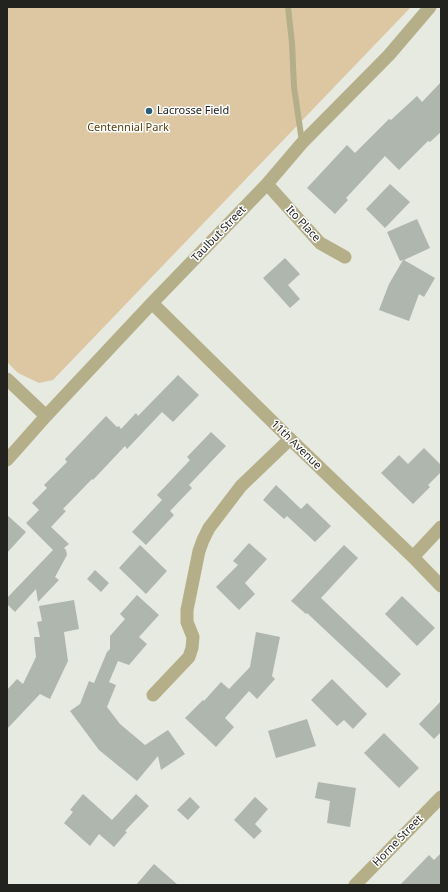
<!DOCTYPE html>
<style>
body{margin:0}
#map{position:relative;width:448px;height:892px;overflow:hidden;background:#e7eae0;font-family:"Noto Sans",sans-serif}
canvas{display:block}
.frame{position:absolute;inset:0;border:8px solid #22231f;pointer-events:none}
</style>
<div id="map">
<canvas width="448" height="892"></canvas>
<div class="frame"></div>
</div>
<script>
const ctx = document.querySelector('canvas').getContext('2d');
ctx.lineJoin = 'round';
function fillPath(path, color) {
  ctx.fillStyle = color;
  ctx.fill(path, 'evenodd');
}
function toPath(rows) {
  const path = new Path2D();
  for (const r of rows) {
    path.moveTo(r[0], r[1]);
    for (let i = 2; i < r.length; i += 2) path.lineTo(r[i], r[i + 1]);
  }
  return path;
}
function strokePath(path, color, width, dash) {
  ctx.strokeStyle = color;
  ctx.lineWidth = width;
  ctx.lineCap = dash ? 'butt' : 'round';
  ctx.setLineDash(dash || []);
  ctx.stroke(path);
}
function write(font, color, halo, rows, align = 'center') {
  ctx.font = font + ' "Noto Sans",sans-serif';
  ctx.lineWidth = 3;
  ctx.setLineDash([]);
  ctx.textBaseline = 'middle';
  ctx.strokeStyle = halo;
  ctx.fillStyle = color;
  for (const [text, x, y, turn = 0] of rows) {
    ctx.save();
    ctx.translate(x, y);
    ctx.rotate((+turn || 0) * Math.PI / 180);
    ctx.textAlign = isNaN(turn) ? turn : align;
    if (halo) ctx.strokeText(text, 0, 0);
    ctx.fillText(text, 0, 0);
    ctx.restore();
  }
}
const green = toPath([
 [7,7,411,7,53,380,39,383,18,373,7,362]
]);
const building = toPath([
 [441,82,441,132,430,142,428,141,399,170,385,156,346,198,348,200,335,214,307,188,347,145,355,153,389,119,391,120,417,96,422,102],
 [390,184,410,202,385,228,366,209],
 [417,219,430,248,404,260,435,278,424,297,419,294,409,321,379,310,389,284,403,260,400,261,387,232],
 [285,258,300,274,288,285,300,299,290,308,263,278],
 [178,375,199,395,173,422,162,412,127,449,125,446,93,480,92,479,63,509,66,511,51,527,69,544,64,548,66,550,67,555,55,577,59,580,38,602,36,589,15,612,7,604,7,598,53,550,26,523,39,510,32,503,47,488,44,485,67,462,65,459,106,416,117,427,119,426,121,429,136,413,138,416],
 [211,432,226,446,189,485,192,488,170,511,174,515,146,545,132,532,162,500,157,495,190,460,187,457],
 [424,448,441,465,441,472,428,485,430,487,413,504,381,473,399,455,408,464],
 [276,485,301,509,307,503,331,526,315,542,287,516,284,519,263,500],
 [7,515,26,532,7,553],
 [249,543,267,559,245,583,255,594,239,610,216,587,238,565,233,561],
 [140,545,167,571,146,594,119,568],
 [344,545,358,558,321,598,401,674,387,688,307,613,306,614,291,601],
 [95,570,109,583,101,592,87,579],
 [137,595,159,615,139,637,147,644,129,665,118,661,109,682,116,685,107,707,120,724,145,745,168,730,185,754,161,770,158,756,137,781,99,750,70,711,80,704,89,681,94,683,107,652,110,649,110,636,125,619,120,614],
 [402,596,435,628,417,646,385,614],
 [74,600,79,629,64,632,68,661,50,699,40,694,7,729,7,690,17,679,23,684,36,657,34,637,40,637,37,622,42,621,39,606],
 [256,632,280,637,272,676,275,679,257,699,249,691,225,718,234,727,216,747,185,718,203,700,204,701,221,682,229,689,250,667],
 [332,679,367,714,353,729,344,720,337,726,311,700],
 [441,701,441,732,434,739,419,724],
 [307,719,316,746,276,758,268,731],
 [384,733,419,768,399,788,364,753],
 [318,782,356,788,350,827,327,823,330,801,315,798],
 [83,794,112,820,136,794,149,806,125,831,127,832,114,847,99,834,90,846,64,823,73,812,70,810],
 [190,797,200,807,188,820,177,810],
 [255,797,268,809,255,824,262,831,254,839,234,820],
 [441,853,441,885,400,885,429,855,434,860],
 [154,864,178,885,136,885]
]);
const service = toPath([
 [288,7,292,43,294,87,302,142]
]);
const minor = toPath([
 [267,184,320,243,345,257],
 [152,303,290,439,413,557,441,586],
 [7,379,46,416],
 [7,460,46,416,152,303,267,184,302,143,389,55,430,7],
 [413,557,441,527],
 [153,695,189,657,192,648,193,637,187,622,187,610,199,551,203,540,209,528,241,486,290,439],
 [355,885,441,797]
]);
const markers = [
 [149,111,4,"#265f78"]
];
const poiNames = [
 ["Lacrosse Field",157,111]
];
const parkNames = [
 ["Centennial Park",128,128]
];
const streetNames = [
 ["Ito Place",303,224,47],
 ["Taulbut Street",219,234,-46],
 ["11th Avenue",296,445,44],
 ["Horne Street",398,841,-46]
];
fillPath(green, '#ddc7a3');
fillPath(building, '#aeb6ae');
strokePath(service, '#b4af89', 6);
strokePath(minor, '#b4af89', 13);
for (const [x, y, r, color] of markers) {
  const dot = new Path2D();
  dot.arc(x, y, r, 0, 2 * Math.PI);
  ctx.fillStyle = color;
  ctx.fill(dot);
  strokePath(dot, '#fff', 1.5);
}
write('11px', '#22231f', '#fff', poiNames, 'left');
write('11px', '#553d0e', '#fff', parkNames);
write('11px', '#22231f', '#fff', streetNames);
</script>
